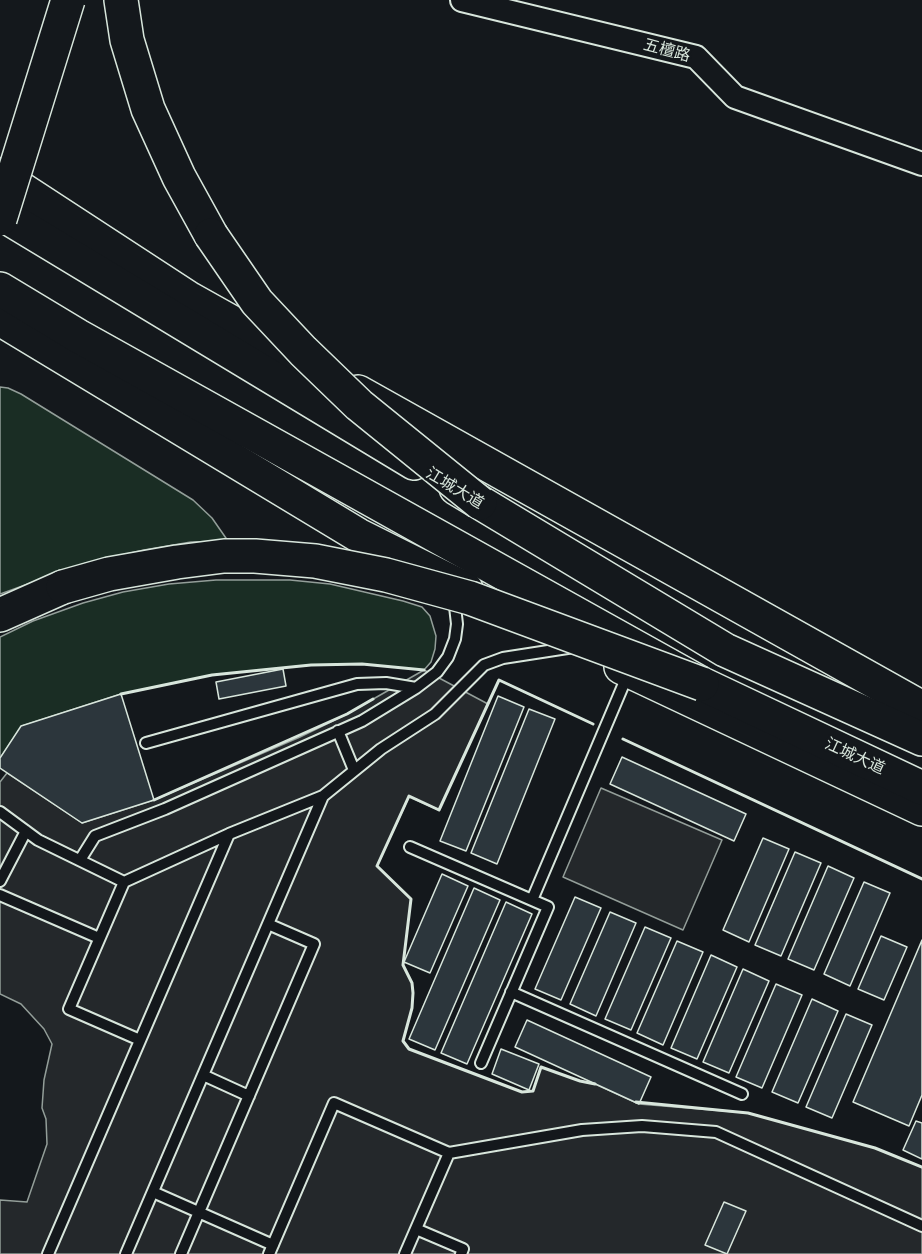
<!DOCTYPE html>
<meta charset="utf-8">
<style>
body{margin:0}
canvas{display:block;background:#14181c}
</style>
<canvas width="922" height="1254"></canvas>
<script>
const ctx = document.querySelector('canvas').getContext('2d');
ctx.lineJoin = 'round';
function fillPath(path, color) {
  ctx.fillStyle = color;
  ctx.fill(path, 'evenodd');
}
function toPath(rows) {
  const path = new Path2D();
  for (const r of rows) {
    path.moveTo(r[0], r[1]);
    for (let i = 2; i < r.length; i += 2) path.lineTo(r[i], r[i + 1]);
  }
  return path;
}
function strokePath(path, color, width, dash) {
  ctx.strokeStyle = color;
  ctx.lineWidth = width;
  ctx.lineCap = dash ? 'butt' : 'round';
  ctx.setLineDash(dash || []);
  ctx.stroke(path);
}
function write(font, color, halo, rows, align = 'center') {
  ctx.font = font + ' "Exo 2","Noto Sans SC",sans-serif';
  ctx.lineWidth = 4.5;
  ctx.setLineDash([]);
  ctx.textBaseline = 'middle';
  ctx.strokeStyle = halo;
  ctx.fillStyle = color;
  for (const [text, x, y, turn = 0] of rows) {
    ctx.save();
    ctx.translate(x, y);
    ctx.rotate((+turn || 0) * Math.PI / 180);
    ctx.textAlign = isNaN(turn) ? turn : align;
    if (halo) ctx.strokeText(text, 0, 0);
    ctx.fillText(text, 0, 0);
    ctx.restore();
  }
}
const green = toPath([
 [0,387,8,388,21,394,193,500,212,518,228,541,191,542,144,550,86,563,0,594,0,387],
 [216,580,290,580,330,584,403,601,422,607,430,616,436,636,435,649,431,662,424,670,362,664,311,665,212,675,121,694,22,726,0,758,0,637,33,621,83,603,123,592,169,584,216,580]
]);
const parking = toPath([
 [424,670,488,704,439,810,409,797,377,866,411,899,403,965,412,983,413,993,412,1008,403,1041,409,1049,522,1092,533,1091,541,1067,580,1081,595,1084,639,1104,748,1113,875,1148,922,1167,922,1254,0,1254,0,1200,27,1202,47,1144,46,1119,42,1108,44,1080,52,1044,44,1029,21,1004,0,994,0,782,7,773,82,823,154,800,300,737,347,714,424,670],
 [601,788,722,840,683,930,563,877,601,788]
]);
const building = toPath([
 [283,669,286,686,219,699,216,682,283,669],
 [121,694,154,800,82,823,0,768,0,758,21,726,121,694],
 [498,696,524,707,466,851,440,841,498,696],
 [529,709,555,719,497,864,471,853,529,709],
 [622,757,746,814,734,841,610,784,622,757],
 [763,838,789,849,749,942,723,930,763,838],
 [795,852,821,863,781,956,755,945,795,852],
 [828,866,854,878,814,970,788,959,828,866],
 [442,874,468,886,430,973,404,962,442,874],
 [864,882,890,893,850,986,824,974,864,882],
 [474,888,500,900,435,1050,409,1039,474,888],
 [575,897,601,908,561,1000,535,989,575,897],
 [506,902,532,914,467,1064,441,1053,506,902],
 [610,912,636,923,596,1016,570,1004,610,912],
 [645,927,671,938,631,1030,605,1019,645,927],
 [881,936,907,947,884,1000,858,989,881,936],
 [922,940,922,1095,909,1126,853,1102,922,940],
 [677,941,703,952,663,1045,637,1033,677,941],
 [711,955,737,967,697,1059,671,1048,711,955],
 [743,969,769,981,729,1073,703,1062,743,969],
 [776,984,802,995,762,1088,736,1077,776,984],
 [812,999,838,1011,798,1103,772,1092,812,999],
 [846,1014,872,1025,832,1118,806,1107,846,1014],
 [527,1020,651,1077,639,1104,515,1047,527,1020],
 [501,1049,539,1064,529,1090,492,1074,501,1049],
 [916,1121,922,1123,922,1159,903,1150,916,1121],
 [724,1202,746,1211,727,1254,705,1245,724,1202]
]);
const lane = toPath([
 [338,731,354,770],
 [146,743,357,684,386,683,416,688],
 [0,812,38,840,124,882,229,834,323,796,381,749,435,714,484,665,503,658,574,647],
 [410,847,548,907,481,1063],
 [80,860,95,836,165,809,362,721,416,688,437,672,448,657,455,639,457,624,454,598],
 [0,881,26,831],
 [124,882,69,1009,140,1040],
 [0,895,99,938],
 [532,900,628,674],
 [511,992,742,1094],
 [203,1075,249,1096],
 [153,1192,273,1245],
 [416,1229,463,1249,461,1254],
 [48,1254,229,834],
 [126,1254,323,796],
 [181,1254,314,944,268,924],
 [269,1254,334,1103,449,1153,582,1130,642,1126,716,1132,922,1226],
 [405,1254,449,1153]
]);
const street = toPath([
 [462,0,696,57,735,97,922,164]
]);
const primary = toPath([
 [0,175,190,299,315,369],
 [0,319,358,535,466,589],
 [358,392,922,708],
 [621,667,922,809]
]);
const highway = toPath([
 [121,0,127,40,148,109,179,177,211,235],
 [0,213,414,463],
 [0,289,78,336,702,684,922,788],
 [456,488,725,650,922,739],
 [0,615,63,587]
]);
const highwayBridge = toPath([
 [0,219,68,0],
 [211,235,257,302,303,351,359,405,480,503],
 [63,587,109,574,177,562,224,556,255,556,315,561,386,575,470,598,702,684]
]);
const wall = toPath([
 [121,694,212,675,311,665,362,664,424,670],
 [593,724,499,680,439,810,409,796,377,866,411,899,403,965,412,983,413,993,412,1008,403,1041,409,1049,522,1092,533,1091,541,1067,580,1081,595,1084],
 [623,739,922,879],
 [154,800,347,714,373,699],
 [636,1102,748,1113,875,1148,922,1167]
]);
const streetNames = [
 ["五檀路",667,50,15],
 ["江城大道",455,488,31],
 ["江城大道",855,756,25]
];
fillPath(green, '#1a2d24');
strokePath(green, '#939e99', 1.5);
fillPath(parking, '#24282b');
strokePath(parking, '#939e99', 1.5);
fillPath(building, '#2c363c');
strokePath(building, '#d8e6dc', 1.5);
strokePath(lane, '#d8e6dc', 14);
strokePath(street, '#d8e6dc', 26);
strokePath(primary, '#d8e6dc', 36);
strokePath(highway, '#d8e6dc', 36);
strokePath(lane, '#14181c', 10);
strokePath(street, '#14181c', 22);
strokePath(primary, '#14181c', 33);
strokePath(highway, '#14181c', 33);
strokePath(highwayBridge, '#d8e6dc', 36, []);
strokePath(highwayBridge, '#14181c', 33);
strokePath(wall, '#d8e6dc', 3);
write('16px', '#d8e6dc', '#14181c', streetNames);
</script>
